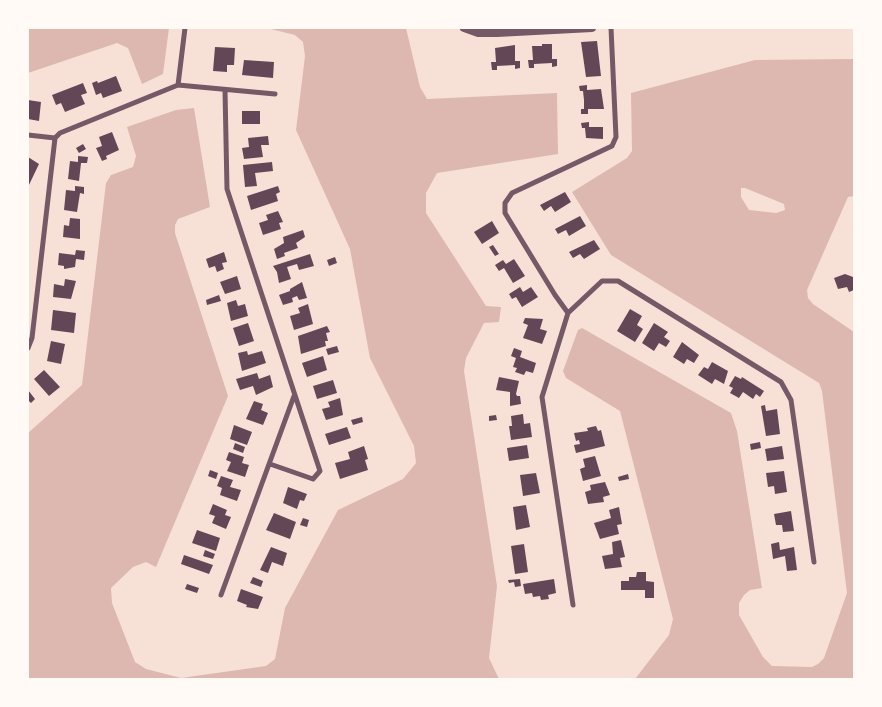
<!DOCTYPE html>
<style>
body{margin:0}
#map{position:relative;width:882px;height:707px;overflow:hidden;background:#f7e1d7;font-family:"Golos Text",sans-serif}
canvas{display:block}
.frame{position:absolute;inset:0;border:29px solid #fffaf5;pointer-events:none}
</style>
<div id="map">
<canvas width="882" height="707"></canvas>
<div class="frame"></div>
</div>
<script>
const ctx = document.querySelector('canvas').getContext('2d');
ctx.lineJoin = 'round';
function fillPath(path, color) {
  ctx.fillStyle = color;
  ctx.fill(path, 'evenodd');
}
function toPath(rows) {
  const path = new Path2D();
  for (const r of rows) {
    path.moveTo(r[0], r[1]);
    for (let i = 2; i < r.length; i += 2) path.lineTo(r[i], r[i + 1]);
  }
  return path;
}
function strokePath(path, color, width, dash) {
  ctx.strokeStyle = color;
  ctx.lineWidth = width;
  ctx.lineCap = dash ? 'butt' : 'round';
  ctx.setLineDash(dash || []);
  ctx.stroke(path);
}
const water = toPath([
 [28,28,169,28,163,74,142,84,128,48,117,43,28,73],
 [267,28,406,28,420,87,427,99,557,93,558,154,437,173,426,193,426,213,486,306,501,307,499,322,484,323,466,358,464,371,497,586,489,658,499,679,28,679,28,433,82,385,106,183,111,175,133,167,136,156,127,127,176,110,194,108,210,207,178,219,175,225,175,233,228,396,156,567,146,562,133,567,111,588,112,603,135,662,146,669,181,678,266,666,275,659,285,608,338,510,403,479,416,463,414,446,370,358,350,249,296,130,305,56,303,42,295,35],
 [854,59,854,196,848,197,807,290,808,298,813,304,854,332,854,679,635,679,669,635,673,619,620,411,566,378,563,371,578,330,582,328,731,413,737,431,762,588,750,590,744,595,739,603,739,615,763,657,772,666,812,667,818,664,824,658,847,593,822,391,819,383,611,255,572,192,627,158,632,151,631,93,755,60],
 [741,188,745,188,784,204,785,210,776,213,749,210,741,197]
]);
const building = toPath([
 [597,41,601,76,586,77,581,42],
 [542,44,552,44,552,59,557,59,557,66,552,67,552,63,534,64,534,68,529,68,528,60,533,60,532,46,542,46],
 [515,45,515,61,520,61,520,68,515,69,515,65,497,66,497,70,492,70,491,62,496,62,495,48],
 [215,47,235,48,234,65,227,65,227,72,213,71],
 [244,60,274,62,273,78,242,75],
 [116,76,122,91,103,98,101,93,96,95,92,83,97,81,98,83],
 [83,83,87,93,81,95,85,104,65,112,61,103,56,105,52,95],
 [587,85,587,90,601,89,604,109,588,109,588,114,581,114,581,109,584,109,584,100,583,91,580,91,579,86],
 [28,100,41,102,39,121,28,119],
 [242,111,260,111,260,124,242,124],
 [589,122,589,127,603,127,603,139,586,138,585,128,582,128,581,123],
 [112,132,119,150,106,156,107,159,102,161,96,148,102,146,99,137],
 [268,136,269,145,261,145,263,157,244,159,242,148,249,147,248,138],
 [83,144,86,149,79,153,76,148],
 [78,156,88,157,87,163,81,163,79,181,68,179,70,161,78,162],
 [28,157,39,164,28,187],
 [272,162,273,171,255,173,257,186,245,187,243,165],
 [75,186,84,187,84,194,80,193,77,212,64,210,66,190,75,191],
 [278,186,280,192,276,194,278,201,251,210,247,196],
 [565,192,571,202,555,212,551,206,544,211,540,205],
 [278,211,283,222,279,223,281,229,263,235,259,223,268,220,266,215],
 [580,216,586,226,569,236,566,230,558,234,555,229],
 [70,218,80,219,80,239,63,237,64,225,69,226],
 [492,221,499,233,482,244,474,232],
 [303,230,305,237,296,243,298,248,284,253,285,256,277,259,274,249,284,243,283,237],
 [594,240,600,249,584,259,580,254,573,258,569,252],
 [493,245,499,254,495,256,489,247],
 [76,250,85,251,84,260,76,259,75,267,64,269,64,266,58,265,59,253,75,255],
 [224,252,227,262,222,263,224,269,217,272,215,266,209,268,206,259],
 [310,254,314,266,299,270,297,264,287,267,291,279,279,283,277,272,273,266],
 [335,257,337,263,329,266,327,260],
 [514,259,525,276,513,283,504,268,499,271,495,265,503,260,506,264],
 [845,274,853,277,854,282,854,290,849,292,847,287,838,289,834,278],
 [237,276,241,289,225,294,220,282],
 [65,279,76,281,71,299,53,297,54,284,64,286],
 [302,282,307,298,299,300,297,296,292,298,293,302,283,305,279,295,290,291,290,289],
 [520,287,523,292,531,287,538,297,522,307,516,297,512,299,509,294],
 [219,295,221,301,207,305,206,300],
 [236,300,238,306,245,304,248,316,231,321,227,303],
 [308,304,313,324,294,330,290,316,300,313,298,308],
 [630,309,642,316,637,325,643,329,635,342,617,331],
 [53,310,76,313,74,333,51,330],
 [525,318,543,319,540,329,547,331,542,344,523,338,528,325,523,323],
 [248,323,254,341,239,346,233,328],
 [654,323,668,332,664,337,670,341,666,347,659,343,654,351,642,343],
 [327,326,330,332,326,333,328,341,325,341,326,346,301,354,298,336],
 [51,341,65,344,61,364,47,361],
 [682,342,699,355,694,363,687,359,684,364,673,357],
 [337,346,339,352,328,355,326,349],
 [514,348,522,351,520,357,536,363,533,373,526,371,524,375,515,372,517,368,513,367,516,358,511,356],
 [247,351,248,355,262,351,266,363,242,371,238,353],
 [323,356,327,370,307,377,302,363],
 [712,362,728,371,724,384,715,379,712,384,698,375,704,367,708,369],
 [44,370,60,387,49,396,34,379],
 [257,373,259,379,270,375,273,387,256,395,253,386,240,390,236,379],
 [735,376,741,379,742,377,764,391,760,397,756,394,753,399,743,392,739,398,730,393,733,388,729,386],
 [499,377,519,381,516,394,517,396,520,396,521,404,510,406,510,392,496,390],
 [333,380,337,393,317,399,313,386],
 [28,390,35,399,31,403,28,400],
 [340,398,343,415,326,420,322,409,330,407,328,402],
 [254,401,263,404,261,410,268,413,263,425,246,419],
 [765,405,766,411,777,409,780,434,766,436,761,406],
 [523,414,524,424,530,423,532,437,511,440,509,426,512,426,511,416],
 [496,415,497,420,489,421,489,416],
 [362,417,363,422,353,425,351,420],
 [234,425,252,432,247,445,230,439],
 [596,426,598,431,601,430,605,446,576,453,574,445,580,444,579,440,576,441,574,433,588,431,587,428],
 [347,427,351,438,329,445,325,434],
 [760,442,761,448,751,450,750,444],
 [235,443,245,447,243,453,233,449],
 [527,445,529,458,509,461,507,448],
 [364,446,368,459,365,460,368,470,340,479,335,463,350,459,348,452],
 [782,446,784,459,767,461,765,449],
 [229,452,244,457,242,463,249,465,245,477,227,471,231,462,226,460],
 [595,456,601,476,583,481,580,469,585,467,583,459],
 [210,470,218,473,216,479,208,476],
 [784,471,787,492,775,494,774,486,768,487,766,473],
 [536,473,540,493,523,496,520,475],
 [628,474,629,479,619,481,618,477],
 [221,476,233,480,230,487,241,490,237,501,220,495,222,488,217,486],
 [605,482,610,495,603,497,604,502,588,504,585,492,591,490,590,485],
 [288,487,307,494,304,501,300,500,297,509,283,503],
 [213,504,227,510,225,515,231,517,226,529,212,523,215,516,209,514],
 [526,505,530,527,516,530,513,507],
 [619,507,622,524,617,525,619,534,600,539,594,523,611,518,609,510],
 [791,511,794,531,783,532,782,525,776,525,774,514],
 [274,513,296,522,290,539,266,530],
 [303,518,309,520,307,527,300,525],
 [197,530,220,538,216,551,192,543],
 [621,540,625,557,620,558,622,567,605,569,602,556,613,554,612,542],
 [779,542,780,550,794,547,797,570,787,571,785,556,773,559,771,544],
 [524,544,528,572,515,574,511,546],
 [271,547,287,553,283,566,272,562,268,573,260,570],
 [205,550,215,554,213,559,203,556],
 [184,555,213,565,209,574,181,564],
 [637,572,646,572,646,581,654,582,654,598,645,598,645,590,621,590,621,581,629,581,629,577,636,577],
 [253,577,263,581,261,587,250,583],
 [520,579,521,586,515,587,514,582,509,583,508,580],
 [554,579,556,593,548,595,549,599,541,600,540,596,533,597,532,593,525,594,523,584],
 [187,584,199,588,197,593,185,589],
 [241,589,263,597,258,609,246,607,247,605,237,601]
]);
const minor = toPath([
 [178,85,185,28],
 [225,90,227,189,320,471,313,479,270,464],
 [28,135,55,138,60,133,178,85,275,94],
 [568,313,602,281,618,281,781,382,791,400,814,562],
 [28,348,32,338,55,138],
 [221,595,294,396],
 [573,605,542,397,568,313,555,295,505,213,505,203,512,193,612,146,616,137,611,28]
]);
const tertiary = toPath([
 [464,28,478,33,497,33,592,28]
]);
fillPath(water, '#dcb8b0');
fillPath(building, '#644757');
strokePath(minor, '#755966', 5);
strokePath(tertiary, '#755966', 8);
</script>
